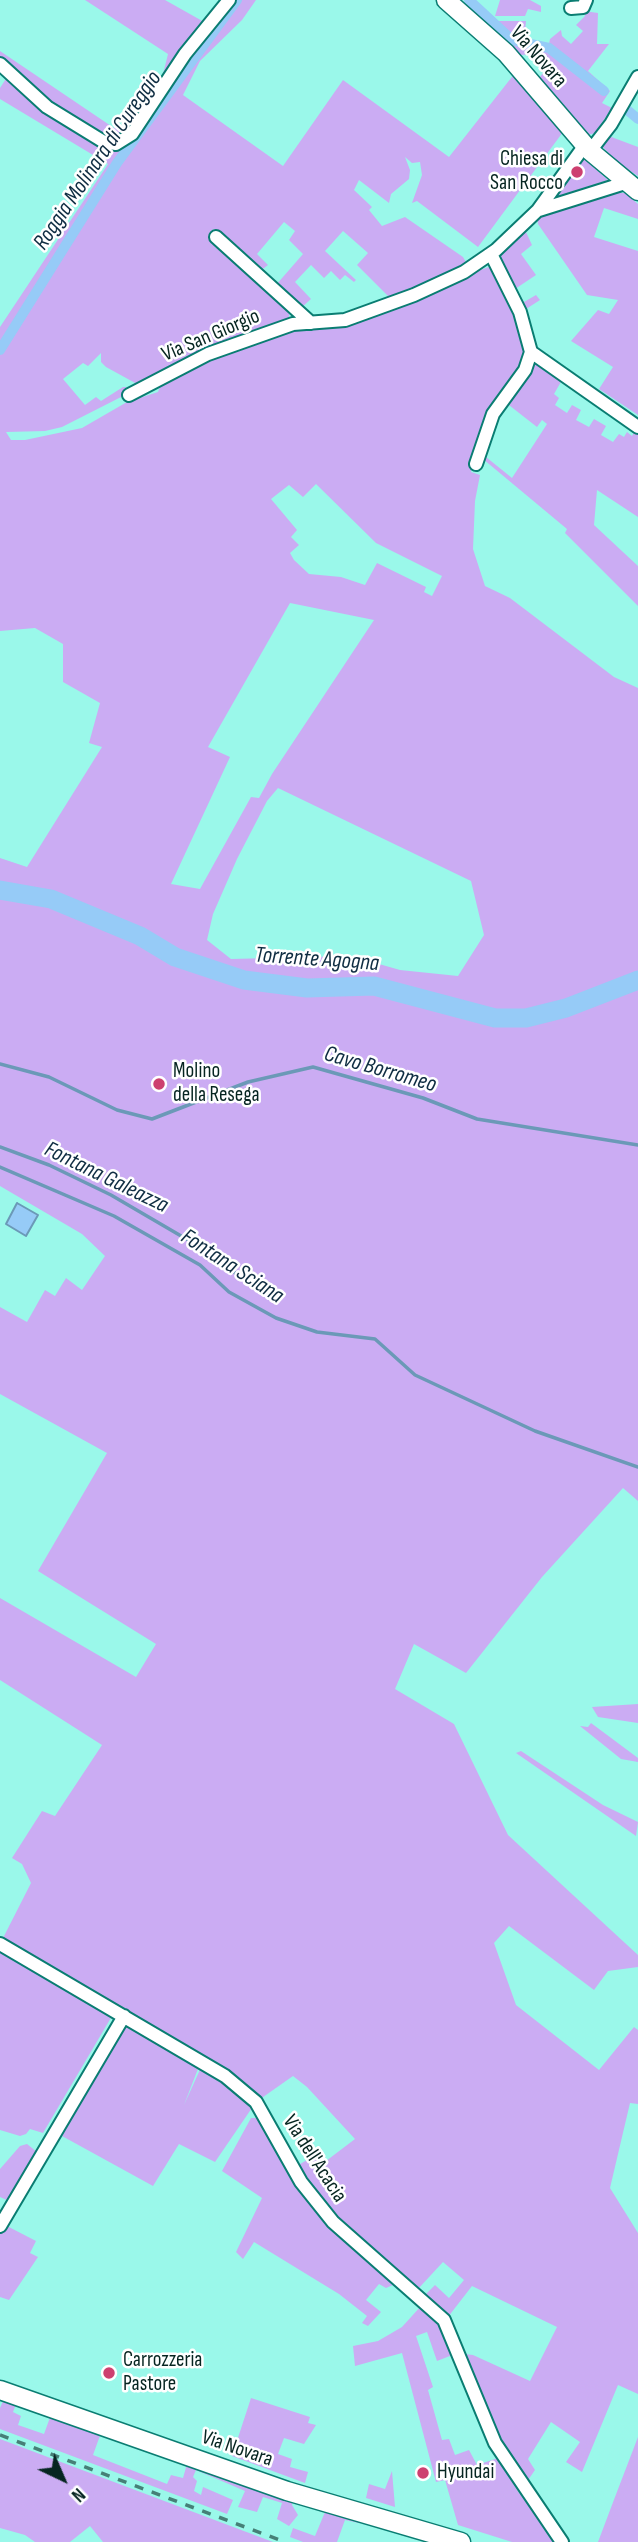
<!DOCTYPE html>
<style>
body{margin:0}
#map{position:relative;width:638px;height:2542px;overflow:hidden;background:#9af8ea;font-family:"Sofia Sans Condensed",sans-serif}
canvas{display:block}
.north{position:absolute;left:28px;top:2444px;width:70px;height:70px;-webkit-text-stroke:5px #fff;paint-order:stroke;rotate:136deg;font-size:19px;font-weight:700;line-height:28px;text-align:center;color:#062521}
.north::after{content:'';display:block;margin:auto;width:24px;height:32px;background:#062521;clip-path:polygon(50% 0,100% 100%,50% 72%,0 100%)}
</style>
<div id="map">
<canvas width="638" height="2542"></canvas>
<div class="north">N</div>
</div>
<script>
const ctx = document.querySelector('canvas').getContext('2d');
ctx.lineJoin = 'round';
function fillPath(path, color) {
  ctx.fillStyle = color;
  ctx.fill(path, 'evenodd');
}
function toPath(rows) {
  const path = new Path2D();
  for (const r of rows) {
    path.moveTo(r[0], r[1]);
    for (let i = 2; i < r.length; i += 2) path.lineTo(r[i], r[i + 1]);
  }
  return path;
}
function strokePath(path, color, width, dash) {
  ctx.strokeStyle = color;
  ctx.lineWidth = width;
  ctx.lineCap = dash ? 'butt' : 'round';
  ctx.setLineDash(dash || []);
  ctx.stroke(path);
}
function write(font, color, halo, rows, align = 'center') {
  ctx.font = font + ' "Sofia Sans Condensed",sans-serif';
  ctx.lineWidth = 5;
  ctx.setLineDash([]);
  ctx.textBaseline = 'middle';
  ctx.strokeStyle = halo;
  ctx.fillStyle = color;
  for (const [text, x, y, turn = 0] of rows) {
    ctx.save();
    ctx.translate(x, y);
    ctx.rotate((+turn || 0) * Math.PI / 180);
    ctx.textAlign = isNaN(turn) ? turn : align;
    if (halo) ctx.strokeText(text, 0, 0);
    ctx.fillText(text, 0, 0);
    ctx.restore();
  }
}
const green = toPath([
 [85,0,165,0,213,27,233,0,256,0,242,20,200,61,183,95,283,166,343,80,449,157,515,73,563,132,478,247,417,201,412,203,422,175,420,162,412,163,405,157,410,170,409,179,391,194,389,203,359,180,354,190,372,207,369,210,382,226,405,217,463,257,467,264,390,298,357,265,368,253,343,231,325,251,356,280,354,282,345,275,340,280,331,271,324,278,311,265,295,282,311,299,301,308,276,285,303,254,289,240,295,231,284,222,257,254,268,265,260,271,213,229,210,234,290,310,288,322,194,354,137,384,106,367,101,362,101,353,88,366,83,363,63,379,85,405,96,397,101,401,123,387,126,387,125,395,62,427,45,431,6,432,11,440,25,440,82,428,127,402,158,392,161,384,193,363,293,328,313,327,489,267,514,314,526,352,475,449,471,472,480,475,475,501,473,549,485,586,510,598,614,677,638,688,638,1501,623,1488,542,1577,466,1673,414,1644,395,1689,454,1724,508,1835,638,1955,638,1967,608,1971,594,1990,509,1926,494,1943,516,2005,599,2070,634,2027,638,2030,638,2104,630,2103,610,2188,638,2233,638,2394,618,2385,582,2472,566,2462,580,2442,551,2422,528,2459,535,2470,526,2483,499,2440,465,2354,473,2355,530,2381,557,2327,472,2286,448,2317,426,2294,435,2285,449,2298,464,2280,443,2262,418,2289,336,2220,295,2167,319,2153,326,2161,355,2139,307,2087,293,2076,256,2102,215,2162,179,2144,153,2186,62,2136,128,2019,201,2061,184,2105,203,2063,2,1940,31,1883,22,1864,12,1858,42,1811,55,1816,102,1745,0,1680,0,1598,136,1677,156,1644,38,1571,107,1453,0,1394,0,1307,27,1322,45,1290,55,1296,66,1278,82,1290,105,1256,82,1234,0,1186,0,858,27,867,102,747,89,743,100,703,63,682,63,644,35,628,0,631,0,327,108,164,0,99,0,88,11,71,0,62,0,51,114,128,124,128,161,82,168,54],
 [316,484,376,543,442,576,432,596,424,592,426,587,377,563,365,585,341,577,309,574,294,560,290,553,299,545,291,537,297,530,271,499,289,485,303,497],
 [290,603,374,620,272,774,259,798,251,797,200,889,171,884,230,757,208,747],
 [278,788,471,881,484,935,458,976,400,970,351,956,231,959,207,940,213,914,237,859,267,801],
 [500,0,530,0,541,6,541,12,528,9,525,16,495,16],
 [584,11,598,13,597,44,609,44,588,71,610,91,602,103,612,108,595,133,588,135,539,78,548,67,537,54,520,55,491,25,494,21,526,21,524,40,549,44,550,39,561,30,562,36,571,44,583,31,576,25,585,16],
 [606,135,638,147,638,176,618,163,600,144],
 [581,156,608,180,552,198],
 [616,193,625,193,638,204,638,219,604,208,594,237,638,251,638,415,599,389,613,367,571,341,598,310,609,314,618,300,587,295,538,224,537,214,591,197,598,199],
 [526,232,532,245,521,254,536,275,515,289,524,302,536,295,540,300,523,311,499,255,516,234],
 [535,359,562,380,554,394,559,398,555,405,567,413,572,405,581,410,576,420,589,427,594,419,606,426,601,435,613,442,619,434,624,437,627,432,632,436,635,431,638,433,638,517,597,490,594,525,638,566,638,606,565,533,567,529,483,459,486,457,512,478,547,424,542,420,537,427,505,402],
 [638,1704,638,1723,598,1717,592,1707],
 [591,1723,638,1758,638,1762,621,1759,580,1726,588,1727],
 [521,1751,603,1805,638,1822,636,1836,516,1753],
 [0,1950,115,2011,43,2133,30,2129,26,2134,20,2136,0,2130],
 [251,2118,257,2118,301,2193,327,2225,410,2292,407,2296,393,2285,386,2288,379,2284,366,2300,381,2312,368,2326,362,2323,367,2316,339,2294,254,2242,243,2259,236,2252,262,2198,222,2171],
 [27,2144,37,2152,9,2201,0,2197,0,2169,20,2146],
 [5,2225,36,2241,30,2253,38,2257,9,2300,0,2297,0,2234],
 [421,2306,442,2321,455,2354,437,2361,427,2332,416,2336,433,2387,428,2390,442,2440,449,2439,455,2455,469,2450,477,2465,498,2458,519,2493,559,2542,512,2542,458,2525,445,2480,436,2482,402,2353,355,2366,353,2346,378,2341,402,2327],
 [251,2398,310,2417,308,2423,316,2425,304,2444,284,2438,278,2454,292,2459,290,2467,308,2472,305,2483,232,2456],
 [4,2399,16,2404,13,2412,21,2416,18,2425,44,2434,52,2412,102,2430,93,2455,167,2484,171,2475,183,2478,187,2464,293,2495,292,2505,298,2515,289,2526,277,2519,282,2503,263,2497,257,2512,238,2507,245,2491,196,2470,193,2477,197,2481,194,2491,201,2495,203,2487,233,2500,227,2514,0,2429,0,2408],
 [638,2437,638,2542,598,2542,615,2497],
 [0,2439,273,2542,103,2542,90,2526,70,2542,35,2542,25,2535,0,2528],
 [392,2471,395,2507,366,2498,369,2484,385,2489],
 [299,2501,359,2517,359,2523,345,2520,337,2542,303,2542,290,2537,293,2528,315,2536,325,2512]
]);
const water = toPath([
 [17,1203,38,1215,26,1236,6,1224,17,1203]
]);
const stream = toPath([
 [0,1064,49,1077,117,1110,152,1119,248,1082,313,1067,423,1098,477,1119,638,1145],
 [0,1147,49,1165,111,1195,188,1240,264,1293],
 [0,1167,114,1216,200,1265,229,1292,276,1318,317,1332,375,1339,415,1375,535,1431,638,1467]
]);
const canal = toPath([
 [469,0,512,40,549,48,604,91],
 [620,104,638,119],
 [0,350,117,163,237,0]
]);
const river = toPath([
 [0,890,51,899,140,936,175,957,244,980,307,988,374,986,495,1018,526,1018,566,1008,638,980]
]);
const street = toPath([
 [571,8,583,7,586,0],
 [0,64,47,107,104,142,116,144,132,134,185,54,229,0],
 [590,151,611,124,638,77],
 [539,210,625,183],
 [216,237,311,323],
 [531,352,638,427],
 [129,395,208,354,293,324,345,320,414,295,464,272,496,250,538,210,585,145],
 [476,464,493,414,525,370,531,352,520,312,491,254],
 [0,1944,225,2076,256,2102,301,2182,333,2222,444,2320,495,2443,562,2542],
 [0,2226,124,2016]
]);
const secondary = toPath([
 [446,0,506,53,590,151,638,191],
 [0,2390,287,2491,461,2542]
]);
const rail = toPath([
 [0,2435,285,2542]
]);
const markers = [
 [577,172,7,"#cd4070"],
 [159,1084,7,"#cd4070"],
 [109,2373,7,"#cd4070"],
 [423,2473,7,"#cd4070"]
];
const streetNames = [
 ["Via Novara",538,57,49],
 ["Via San Giorgio",211,336,-23],
 ["Via dell'Acacia",314,2159,57],
 ["Via Novara",237,2449,19]
];
const poiNames = [
 ["Chiesa di",563,160,"right"],
 ["San Rocco",563,184,"right"],
 ["Molino",173,1072],
 ["della Resega",173,1096],
 ["Carrozzeria",123,2361],
 ["Pastore",123,2385],
 ["Hyundai",437,2473]
];
const waterNames = [
 ["Roggia Molinara di Cureggio",98,161,-56],
 ["Torrente Agogna",317,960,4],
 ["Cavo Borromeo",380,1070,16],
 ["Fontana Galeazza",106,1178,26],
 ["Fontana Sciana",232,1267,33]
];
fillPath(green, '#cbacf3');
fillPath(water, '#96cbf7');
strokePath(water, '#6b99b7', 2);
strokePath(stream, '#6b99b7', 3.5);
strokePath(canal, '#96cbf7', 10);
strokePath(river, '#96cbf7', 19);
strokePath(street, '#0a7d72', 16);
strokePath(secondary, '#0a7d72', 21);
strokePath(street, '#fff', 12);
strokePath(secondary, '#fff', 18);
strokePath(rail, '#468077', 3.5, [9, 9]);
for (const [x, y, r, color] of markers) {
  const dot = new Path2D();
  dot.arc(x, y, r, 0, 2 * Math.PI);
  ctx.fillStyle = color;
  ctx.fill(dot);
  strokePath(dot, '#fff', 2.5);
}
write('21px', '#062521', '#fff', streetNames);
write('21px', '#062521', '#fff', poiNames, 'left');
write('italic 23px', '#0f2d42', '#fff', waterNames);
</script>
